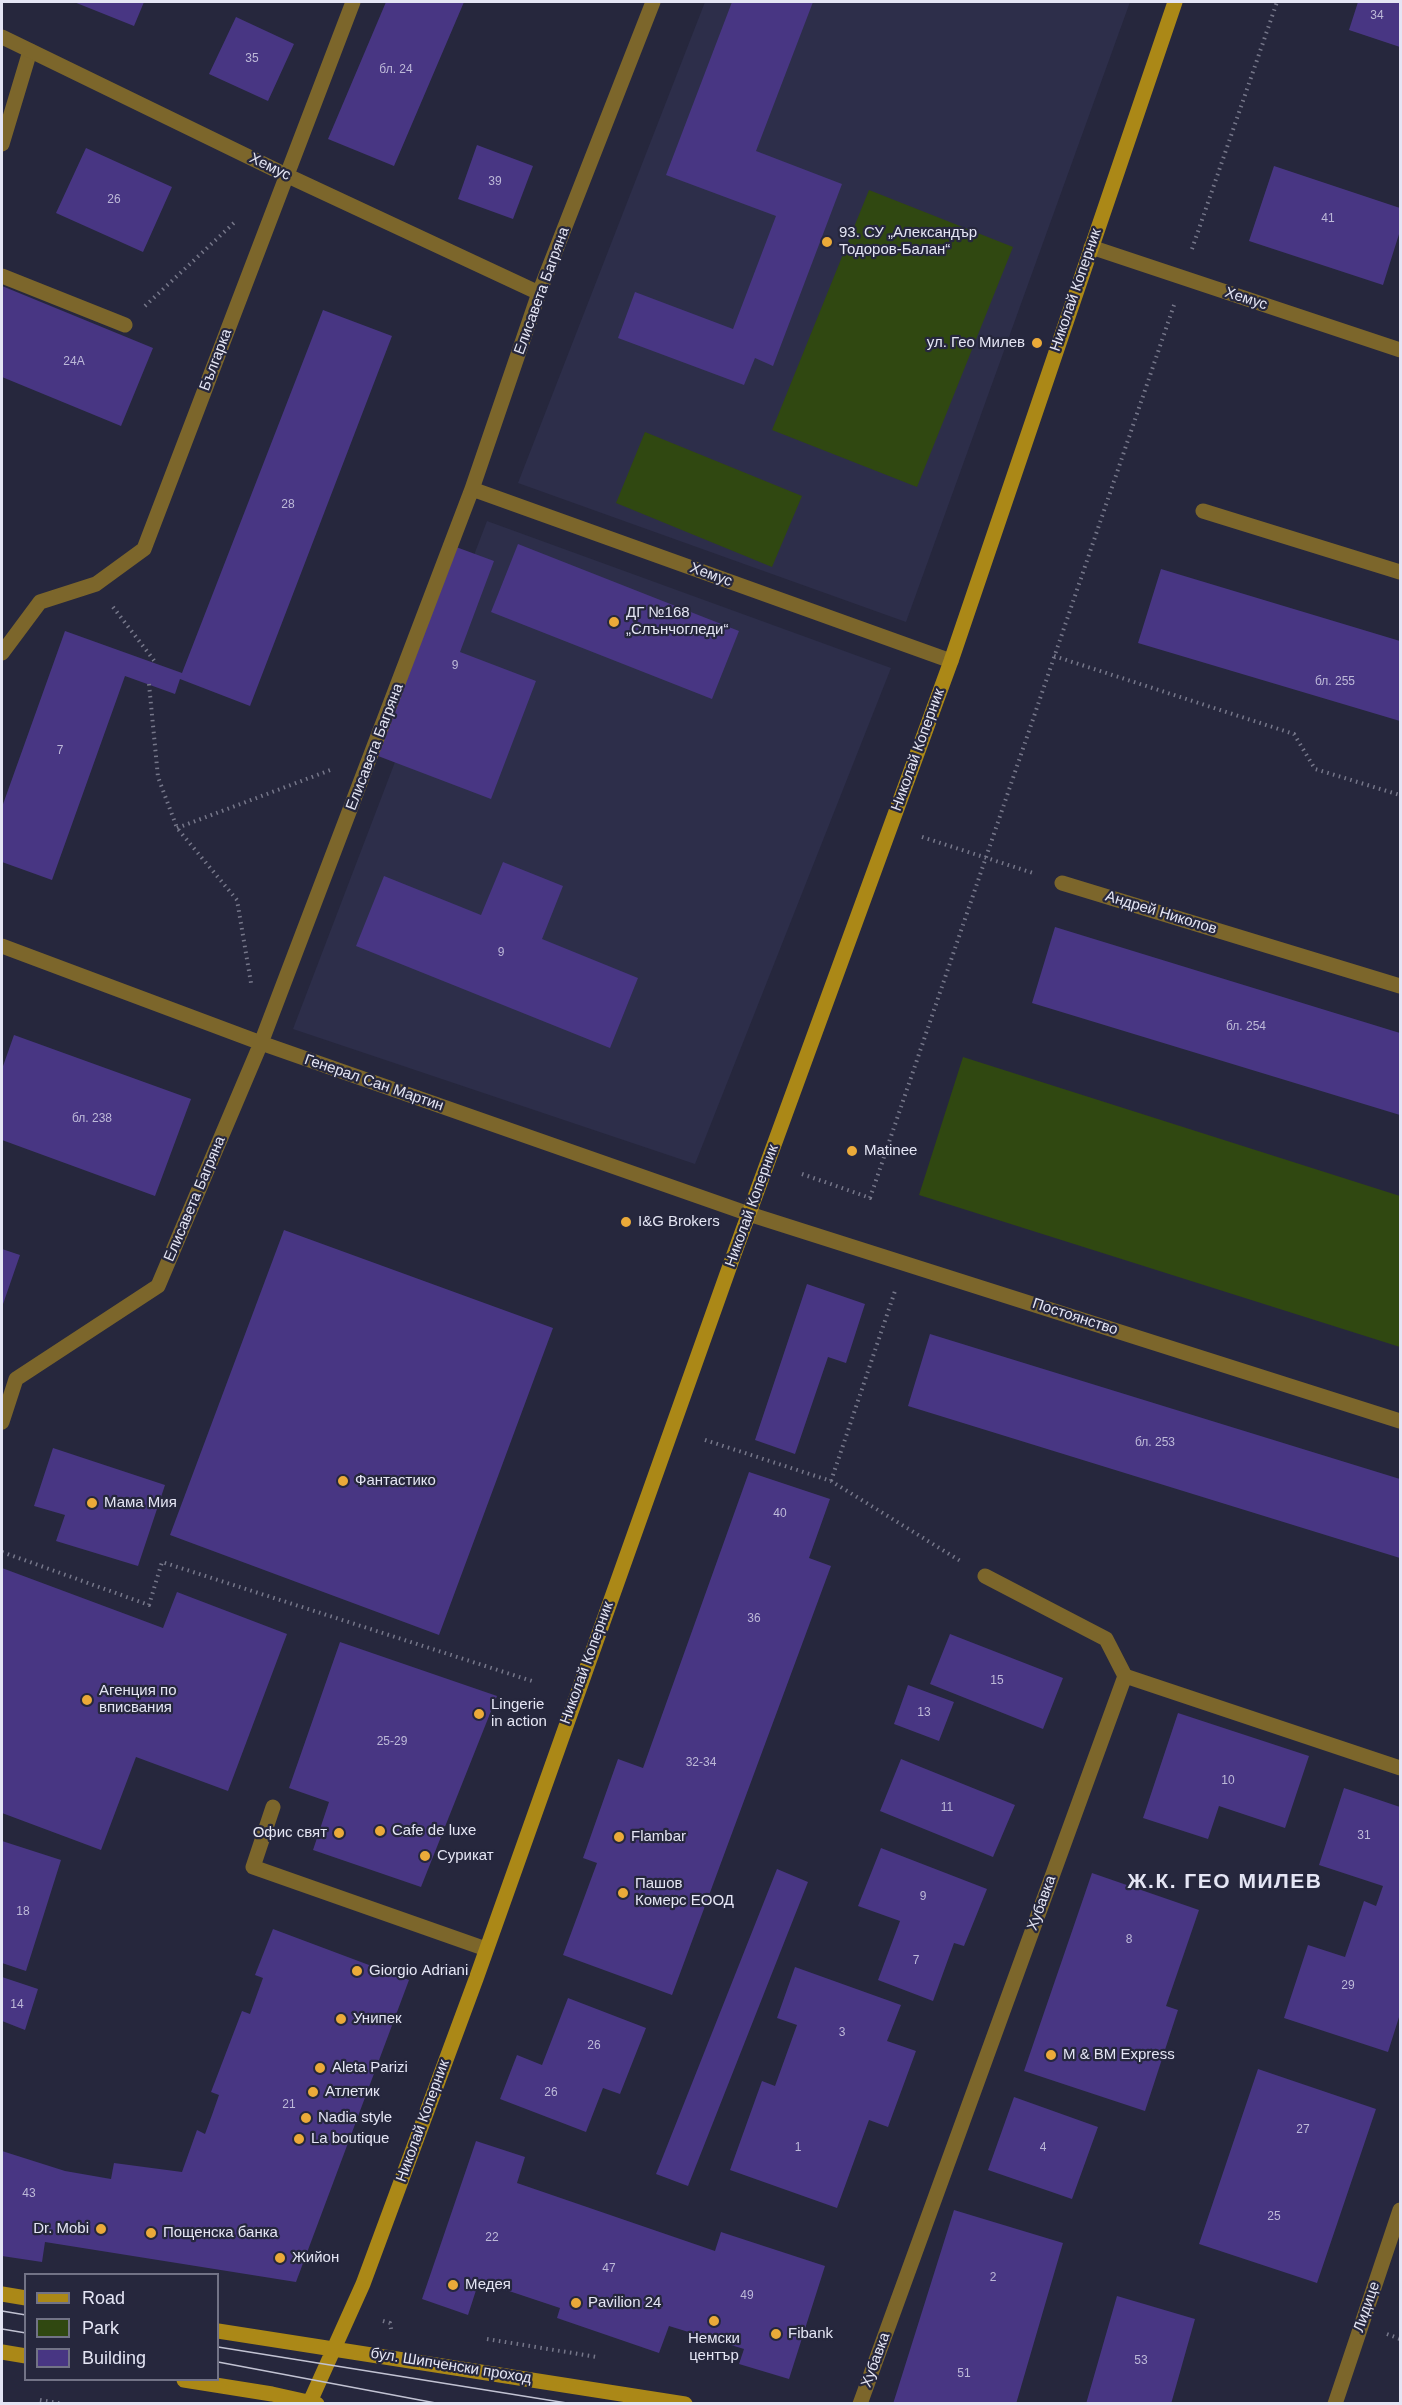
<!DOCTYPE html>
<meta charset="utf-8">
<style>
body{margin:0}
#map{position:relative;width:1402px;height:2405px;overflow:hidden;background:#26273d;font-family:Helvetica,sans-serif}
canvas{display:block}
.frame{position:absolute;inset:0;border:3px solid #e4e5f4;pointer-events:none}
.legend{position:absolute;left:24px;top:2273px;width:195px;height:108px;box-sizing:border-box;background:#26273d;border:2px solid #727386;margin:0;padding:8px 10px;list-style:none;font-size:18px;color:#e4e5f4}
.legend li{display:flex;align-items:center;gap:12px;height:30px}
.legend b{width:30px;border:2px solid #727386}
</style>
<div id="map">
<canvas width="1402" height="2405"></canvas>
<div class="frame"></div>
<ul class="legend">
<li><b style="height:8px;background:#ab8817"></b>Road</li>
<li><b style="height:16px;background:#304811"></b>Park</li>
<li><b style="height:16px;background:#483683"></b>Building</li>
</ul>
</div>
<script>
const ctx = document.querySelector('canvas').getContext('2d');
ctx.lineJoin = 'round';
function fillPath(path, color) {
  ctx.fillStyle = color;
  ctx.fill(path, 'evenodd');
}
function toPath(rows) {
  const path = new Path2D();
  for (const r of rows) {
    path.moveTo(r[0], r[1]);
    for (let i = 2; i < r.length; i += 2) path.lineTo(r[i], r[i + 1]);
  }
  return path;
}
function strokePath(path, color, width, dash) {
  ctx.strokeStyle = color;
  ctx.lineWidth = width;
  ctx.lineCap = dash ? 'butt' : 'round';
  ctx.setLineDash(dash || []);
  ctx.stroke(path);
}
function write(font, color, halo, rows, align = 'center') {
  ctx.font = font + ' Helvetica,sans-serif';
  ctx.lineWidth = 4.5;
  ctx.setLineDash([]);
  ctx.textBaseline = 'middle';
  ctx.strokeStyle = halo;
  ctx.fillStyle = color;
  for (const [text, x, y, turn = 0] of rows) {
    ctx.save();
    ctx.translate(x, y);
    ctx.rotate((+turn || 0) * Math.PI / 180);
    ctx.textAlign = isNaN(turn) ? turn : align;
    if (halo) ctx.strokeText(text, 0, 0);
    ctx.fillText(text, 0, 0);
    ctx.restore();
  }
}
const built = toPath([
 [705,2,1130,2,906,622,518,483],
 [487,521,891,668,695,1164,293,1029]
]);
const green = toPath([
 [869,190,1013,247,917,487,772,430],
 [645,432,802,496,772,567,616,503],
 [963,1057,1400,1196,1400,1347,919,1195]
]);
const building = toPath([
 [74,2,144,2,134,26],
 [386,2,464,2,394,166,328,139],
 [732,2,813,2,756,151,842,184,773,366,755,358,744,385,618,338,635,292,733,329,776,216,666,175],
 [1358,2,1400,2,1400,47,1349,30],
 [236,17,294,44,268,101,209,74],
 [477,145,533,166,513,219,458,199],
 [86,148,172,187,143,252,56,213],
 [1274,166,1400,208,1400,231,1383,285,1249,241],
 [2,286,153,348,121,426,2,377],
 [323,310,392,336,250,706,180,679,175,694,125,676,52,880,2,862,2,807,65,631,182,673],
 [518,544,739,631,712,699,491,612],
 [456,547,494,561,460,652,536,681,491,799,378,756],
 [1161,569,1400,641,1400,721,1138,643],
 [503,862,563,886,542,939,638,978,610,1048,356,946,384,876,481,915],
 [1055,927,1400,1033,1400,1115,1032,1003],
 [14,1035,191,1099,155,1196,2,1140,2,1069],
 [284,1230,553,1328,439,1635,170,1535],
 [2,1249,20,1255,2,1307],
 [807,1284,865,1304,846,1363,828,1357,795,1454,755,1440],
 [930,1334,1400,1479,1400,1558,908,1406],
 [53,1448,165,1485,138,1566,56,1541,65,1515,34,1506],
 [749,1472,830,1499,809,1558,831,1566,672,1995,563,1955,597,1863,583,1858,618,1759,643,1768],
 [2,1568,163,1628,177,1592,287,1634,228,1791,136,1757,101,1850,2,1813],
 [950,1634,1063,1678,1043,1729,930,1684],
 [340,1642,497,1696,421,1887,313,1850,329,1802,289,1788],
 [908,1685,954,1702,939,1741,894,1724],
 [1178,1713,1309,1756,1285,1828,1219,1806,1208,1839,1143,1818],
 [901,1759,1015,1805,993,1857,880,1811],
 [1344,1788,1400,1807,1400,2014,1388,2052,1284,2018,1308,1945,1345,1957,1364,1901,1376,1906,1383,1886,1319,1865],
 [2,1841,61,1860,26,1971,2,1963],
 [881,1848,987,1889,964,1946,954,1943,933,2001,878,1980,900,1921,858,1906],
 [777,1869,808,1882,688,2186,656,2174],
 [1092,1873,1199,1910,1166,2006,1178,2010,1145,2111,1024,2071],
 [273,1929,409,1980,296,2282,45,2242,42,2262,2,2256,2,2151,65,2171,111,2179,114,2163,182,2172,197,2130,205,2134,212,2115,219,2095,211,2092,242,2011,250,2014,263,1978,255,1975],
 [795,1967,901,2005,887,2041,916,2051,888,2127,869,2120,837,2208,730,2170,762,2081,775,2086,797,2025,777,2018],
 [2,1977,38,1989,25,2030,2,2021],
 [568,1998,646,2028,620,2094,603,2088,586,2132,500,2099,517,2055,542,2065],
 [1258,2069,1376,2109,1317,2283,1199,2244],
 [1014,2097,1098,2127,1072,2199,988,2170],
 [476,2141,525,2157,517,2183,715,2251,721,2232,825,2266,789,2379,739,2364,744,2349,669,2326,659,2353,557,2318,560,2308,479,2281,468,2315,422,2299],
 [954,2210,1063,2243,1016,2404,893,2404],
 [1117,2296,1195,2319,1171,2404,1086,2404]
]);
const path = toPath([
 [1192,249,1277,2],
 [145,306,236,221],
 [113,607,156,663],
 [1054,656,1294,734,1315,769,1400,795],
 [149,684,158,777,177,828,237,900,251,983],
 [177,828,333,769],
 [922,837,1036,874],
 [802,1174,870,1198,1174,305],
 [705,1440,831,1481,962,1562],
 [831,1481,895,1291],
 [2,1552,149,1605,162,1562,535,1682],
 [383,2321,390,2323,391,2329],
 [1387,2334,1400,2339],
 [487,2339,597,2357],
 [40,2400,64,2404]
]);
const lane = toPath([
 [2,144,30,51],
 [2,276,125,325],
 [1203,511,1400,572],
 [985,1576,1106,1639,1125,1676],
 [273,1807,253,1867,486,1949]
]);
const street = toPath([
 [2,37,286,175,539,293],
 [1091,247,1400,350],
 [472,489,951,661],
 [2,653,40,602,96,584,144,549,353,2],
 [1062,883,1400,986],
 [2,946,261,1043,749,1214,1400,1421],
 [2,1422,16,1379,158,1286,261,1043,472,489,539,293,653,2],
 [860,2404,1125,1676,1400,1768],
 [1335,2404,1400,2210]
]);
const secondary = toPath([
 [2,2294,26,2298],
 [218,2331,685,2404],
 [2,2352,26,2356],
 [184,2380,272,2394,317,2404],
 [309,2404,363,2284,476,1979,733,1257,951,661,1175,2]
]);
const tram = toPath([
 [2,2311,26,2315],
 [2,2329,26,2333],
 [218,2347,573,2404],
 [218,2362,441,2404]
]);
const markers = [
 [827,242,6,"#ebaa39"],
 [1037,343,6,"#ebaa39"],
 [614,622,6,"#ebaa39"],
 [852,1151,6,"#ebaa39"],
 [626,1222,6,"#ebaa39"],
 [343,1481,6,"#ebaa39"],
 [92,1503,6,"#ebaa39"],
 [87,1700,6,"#ebaa39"],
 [479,1714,6,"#ebaa39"],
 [380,1831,6,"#ebaa39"],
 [339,1833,6,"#ebaa39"],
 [619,1837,6,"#ebaa39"],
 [425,1856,6,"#ebaa39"],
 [623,1893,6,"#ebaa39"],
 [357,1971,6,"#ebaa39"],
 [341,2019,6,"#ebaa39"],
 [1051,2055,6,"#ebaa39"],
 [320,2068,6,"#ebaa39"],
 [313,2092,6,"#ebaa39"],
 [306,2118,6,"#ebaa39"],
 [299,2139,6,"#ebaa39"],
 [101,2229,6,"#ebaa39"],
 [151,2233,6,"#ebaa39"],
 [280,2258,6,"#ebaa39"],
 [453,2285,6,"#ebaa39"],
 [576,2303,6,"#ebaa39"],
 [714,2321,6,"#ebaa39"],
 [776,2334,6,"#ebaa39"]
];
const numberNames = [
 ["34",1377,16],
 ["35",252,59],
 ["бл. 24",396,70],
 ["39",495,182],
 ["26",114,200],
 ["41",1328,219],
 ["24А",74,362],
 ["28",288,505],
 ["9",455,666],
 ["бл. 255",1335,682],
 ["7",60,751],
 ["9",501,953],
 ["бл. 254",1246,1027],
 ["бл. 238",92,1119],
 ["бл. 253",1155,1443],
 ["40",780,1514],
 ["36",754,1619],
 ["15",997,1681],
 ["13",924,1713],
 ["25-29",392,1742],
 ["32-34",701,1763],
 ["10",1228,1781],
 ["11",947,1808],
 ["31",1364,1836],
 ["9",923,1897],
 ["18",23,1912],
 ["8",1129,1940],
 ["7",916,1961],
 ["29",1348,1986],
 ["14",17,2005],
 ["3",842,2033],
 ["26",594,2046],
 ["26",551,2093],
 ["21",289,2105],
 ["27",1303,2130],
 ["1",798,2148],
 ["4",1043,2148],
 ["43",29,2194],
 ["25",1274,2217],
 ["22",492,2238],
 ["47",609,2269],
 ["2",993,2278],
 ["49",747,2296],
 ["53",1141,2361],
 ["51",964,2374]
];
const streetNames = [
 ["Хемус",270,167,26],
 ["Николай Коперник",1076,290,-71],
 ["Елисавета Багряна",542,291,-70],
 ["Хемус",1246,299,18],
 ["Българка",216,360,-69],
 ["Хемус",711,575,20],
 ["Елисавета Багряна",375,747,-69],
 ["Николай Коперник",918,750,-70],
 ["Андрей Николов",1161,913,17],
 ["Генерал Сан Мартин",374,1083,19],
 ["Елисавета Багряна",195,1199,-67],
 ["Николай Коперник",752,1206,-70],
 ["Постоянство",1075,1317,18],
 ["Николай Коперник",587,1663,-70],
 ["Хубавка",1042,1903,-70],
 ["Николай Коперник",423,2121,-70],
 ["Лидице",1367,2307,-71],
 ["Хубавка",876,2360,-70],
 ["бул. Шипченски проход",451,2366,9]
];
const poiNames = [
 ["93. СУ „Александър",839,233],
 ["Тодоров-Балан“",839,250],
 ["ул. Гео Милев",1025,343,"right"],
 ["ДГ №168",626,613],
 ["„Слънчогледи“",626,630],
 ["Matinee",864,1151],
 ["I&G Brokers",638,1222],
 ["Фантастико",355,1481],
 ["Мама Мия",104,1503],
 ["Агенция по",99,1691],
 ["вписвания",99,1708],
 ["Lingerie",491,1705],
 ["in action",491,1722],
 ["Cafe de luxe",392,1831],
 ["Офис свят",327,1833,"right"],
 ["Flambar",631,1837],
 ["Сурикат",437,1856],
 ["Пашов",635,1884],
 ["Комерс ЕООД",635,1901],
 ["Giorgio Adriani",369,1971],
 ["Унипек",353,2019],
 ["M & BM Express",1063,2055],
 ["Aleta Parizi",332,2068],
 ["Атлетик",325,2092],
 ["Nadia style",318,2118],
 ["La boutique",311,2139],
 ["Dr. Mobi",89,2229,"right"],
 ["Пощенска банка",163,2233],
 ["Жийон",292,2258],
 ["Медея",465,2285],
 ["Pavilion 24",588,2303],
 ["Fibank",788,2334],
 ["Немски",714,2339,"center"],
 ["център",714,2356,"center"]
];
const districtNames = [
 ["Ж.К. ГЕО МИЛЕВ",1225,1882]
];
fillPath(built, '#2d2e4a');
fillPath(green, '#304811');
fillPath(building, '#483683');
strokePath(path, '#76778a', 4, [1.5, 4.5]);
strokePath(lane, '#7c662b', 15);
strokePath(street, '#7c662b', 15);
strokePath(secondary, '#ab8817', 15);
strokePath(tram, '#c1c2d2', 1.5);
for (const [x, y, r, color] of markers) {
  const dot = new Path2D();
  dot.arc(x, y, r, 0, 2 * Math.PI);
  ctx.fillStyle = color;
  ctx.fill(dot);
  strokePath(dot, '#26273d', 2);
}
write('12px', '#bdb9d8', null, numberNames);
write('15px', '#e4e5f4', '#26273d', streetNames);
write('15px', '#e4e5f4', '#26273d', poiNames, 'left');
ctx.letterSpacing = '1.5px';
write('bold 21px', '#e4e5f4', '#26273d', districtNames);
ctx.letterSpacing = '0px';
</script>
